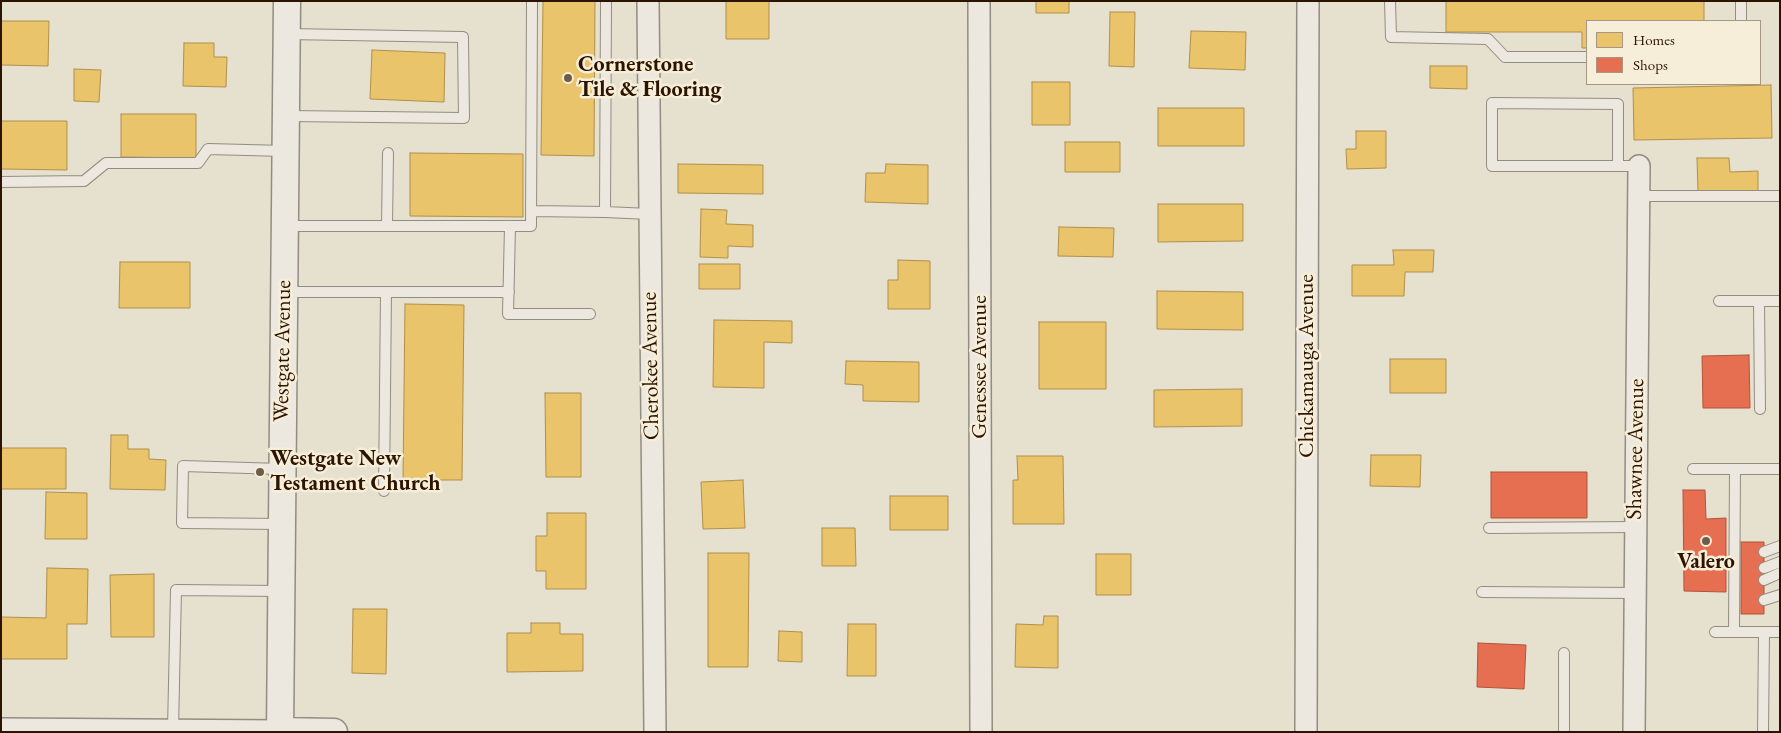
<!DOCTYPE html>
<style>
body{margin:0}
#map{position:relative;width:1781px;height:733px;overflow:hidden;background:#e6e0ce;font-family:"EB Garamond",serif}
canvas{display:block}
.frame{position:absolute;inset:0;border:2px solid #2d1400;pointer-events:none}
.legend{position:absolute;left:1586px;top:20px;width:175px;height:65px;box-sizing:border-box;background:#f6eed9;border:1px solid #a69782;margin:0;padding:6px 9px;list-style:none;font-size:15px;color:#2d1400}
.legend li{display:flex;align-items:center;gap:10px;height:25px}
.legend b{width:25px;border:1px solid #a69782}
</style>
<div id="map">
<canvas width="1781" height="733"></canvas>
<div class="frame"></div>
<ul class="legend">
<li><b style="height:14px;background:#e9c46a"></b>Homes</li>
<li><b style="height:14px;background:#e76f51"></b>Shops</li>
</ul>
</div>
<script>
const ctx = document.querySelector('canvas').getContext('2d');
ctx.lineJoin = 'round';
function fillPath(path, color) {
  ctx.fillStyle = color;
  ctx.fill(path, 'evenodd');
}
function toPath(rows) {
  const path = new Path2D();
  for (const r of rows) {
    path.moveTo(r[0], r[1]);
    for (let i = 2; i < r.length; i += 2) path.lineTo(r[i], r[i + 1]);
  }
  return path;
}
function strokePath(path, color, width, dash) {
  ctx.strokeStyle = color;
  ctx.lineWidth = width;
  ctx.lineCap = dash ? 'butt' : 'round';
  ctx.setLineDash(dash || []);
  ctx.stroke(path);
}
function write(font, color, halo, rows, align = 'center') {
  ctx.font = font + ' "EB Garamond",serif';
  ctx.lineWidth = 5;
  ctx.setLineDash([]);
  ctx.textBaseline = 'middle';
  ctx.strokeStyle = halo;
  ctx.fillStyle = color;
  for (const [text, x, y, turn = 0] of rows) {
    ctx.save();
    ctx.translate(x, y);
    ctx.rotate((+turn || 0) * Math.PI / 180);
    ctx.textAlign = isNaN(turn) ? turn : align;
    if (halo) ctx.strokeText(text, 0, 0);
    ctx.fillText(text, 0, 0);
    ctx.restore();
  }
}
const homes = toPath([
 [543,1,595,1,594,156,541,155,543,1],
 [726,1,769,1,769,39,726,39,726,1],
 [1036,1,1069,1,1069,13,1036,13,1036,1],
 [1446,1,1704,1,1704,21,1587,21,1587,48,1582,48,1582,32,1446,32,1446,1],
 [1110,12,1135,12,1134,67,1109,66,1110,12],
 [1,21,49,21,48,66,1,65,1,21],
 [1191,31,1246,32,1245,70,1189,68,1191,31],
 [184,43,214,43,214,57,227,57,226,87,183,86,184,43],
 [372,50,445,53,444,102,370,99,372,50],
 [1430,66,1467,66,1467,89,1430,88,1430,66],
 [74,69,101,70,99,102,74,101,74,69],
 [1032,82,1070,82,1070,125,1032,125,1032,82],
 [1771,85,1772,138,1634,140,1633,88,1771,85],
 [1158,108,1244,108,1244,146,1158,146,1158,108],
 [121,114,196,114,196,158,121,157,121,114],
 [1,121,67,121,67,170,1,169,1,121],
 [1356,131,1386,131,1386,168,1347,169,1346,149,1356,149,1356,131],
 [1065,142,1120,142,1120,172,1065,172,1065,142],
 [410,153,523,154,523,217,410,216,410,153],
 [1697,158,1729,158,1730,172,1758,171,1758,191,1698,192,1697,158],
 [678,164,763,165,763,194,678,193,678,164],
 [886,164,928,165,928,204,865,202,866,173,885,173,886,164],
 [1158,204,1243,204,1243,241,1158,242,1158,204],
 [701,209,727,210,726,224,753,225,753,247,728,246,728,258,700,257,701,209],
 [1059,227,1114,228,1113,257,1058,256,1059,227],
 [1393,250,1434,250,1433,272,1405,272,1404,296,1352,296,1352,265,1394,265,1393,250],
 [898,260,930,261,930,309,888,309,888,280,898,280,898,260],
 [120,262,190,262,190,308,119,308,120,262],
 [699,264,740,264,740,289,699,289,699,264],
 [1157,291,1243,292,1243,330,1157,329,1157,291],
 [405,304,464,305,462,480,403,480,405,304],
 [714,320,792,321,792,343,764,342,764,388,713,387,714,320],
 [1039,322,1106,322,1106,389,1039,389,1039,322],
 [1390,359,1446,359,1446,393,1390,393,1390,359],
 [846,361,919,362,919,402,863,401,863,385,845,384,846,361],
 [1242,389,1242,426,1154,427,1154,390,1242,389],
 [545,393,581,393,581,477,546,477,545,393],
 [111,435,128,435,128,449,149,449,149,459,166,460,165,490,110,489,111,435],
 [1,448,66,448,66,489,1,489,1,448],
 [1371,455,1421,455,1420,487,1370,486,1371,455],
 [1017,456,1063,456,1064,524,1013,524,1013,480,1018,480,1017,456],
 [743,480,745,528,703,529,701,482,743,480],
 [46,492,87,493,87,539,45,539,46,492],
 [890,496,948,496,948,530,890,530,890,496],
 [547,513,586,513,586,589,546,589,546,571,536,571,536,536,547,536,547,513],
 [822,528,855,528,856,566,822,566,822,528],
 [708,553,749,553,748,667,708,667,708,553],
 [1096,554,1131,554,1131,595,1096,595,1096,554],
 [47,568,88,569,87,624,67,624,67,659,1,659,1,617,46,618,47,568],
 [154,574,154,637,111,637,110,575,154,574],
 [353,609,387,609,386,674,352,673,353,609],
 [1044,616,1058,616,1058,668,1015,667,1016,624,1043,625,1044,616],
 [531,623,560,623,560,634,583,634,583,671,507,672,507,633,531,633,531,623],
 [848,624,876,624,876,676,847,676,848,624],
 [779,631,802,632,802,662,778,661,779,631]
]);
const shops = toPath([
 [1749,355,1750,408,1703,408,1702,356,1749,355],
 [1491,472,1587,472,1587,518,1491,518,1491,472],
 [1683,490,1705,490,1706,519,1726,518,1726,592,1684,591,1683,490],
 [1741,542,1764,542,1764,614,1741,614,1741,542],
 [1478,643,1526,645,1524,689,1477,687,1478,643]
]);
const service = toPath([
 [606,1,605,212,650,214],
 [1390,1,1391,37,1488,39,1505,57,1587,57],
 [1741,21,1741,1],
 [287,116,464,118,463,37,287,34],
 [1618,165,1618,104,1492,103,1492,166,1639,166],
 [1,182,84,181,106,163,198,163,208,149,285,151],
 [1639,196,1780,196],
 [531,211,605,212],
 [286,226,531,226,532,1],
 [387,226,388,153],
 [510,226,508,314,590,314],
 [285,292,509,292],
 [1719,301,1780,301],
 [1759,301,1760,409],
 [281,469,183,466,182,523,282,524],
 [1693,469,1780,469],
 [384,491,386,292],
 [1489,528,1636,527],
 [1764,552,1780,546],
 [1764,568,1780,562],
 [1764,580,1780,573],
 [1482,592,1635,593],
 [1764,600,1780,595],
 [1715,632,1764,632,1763,732],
 [1734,632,1735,469],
 [1764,632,1780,632],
 [173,730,176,590,280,591],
 [1564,732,1564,653]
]);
const minor = toPath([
 [648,1,655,732],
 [979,1,981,732],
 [1,729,280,731],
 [1306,732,1308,1],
 [1634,732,1639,166]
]);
const tertiary = toPath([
 [280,731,334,732],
 [280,732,287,1]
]);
const markers = [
 [568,78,5,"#6e5b48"],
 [260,472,5,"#6e5b48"],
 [1706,541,5,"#6e5b48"]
];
const poiNames = [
 ["Cornerstone",578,65],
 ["Tile & Flooring",578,90],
 ["Westgate New",270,459],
 ["Testament Church",270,484],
 ["Valero",1706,562,"center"]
];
const streetNames = [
 ["Westgate Avenue",283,351,-89],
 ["Cherokee Avenue",651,366,-91],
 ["Chickamauga Avenue",1307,366,-90],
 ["Genessee Avenue",980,367,-90],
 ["Shawnee Avenue",1636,449,-89]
];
fillPath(homes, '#e9c46a');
strokePath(homes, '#b18f4a', 1);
fillPath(shops, '#e76f51');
strokePath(shops, '#af5439', 1);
strokePath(service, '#938c80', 12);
strokePath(minor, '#938c80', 24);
strokePath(tertiary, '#938c80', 29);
strokePath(service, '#ece8df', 10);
strokePath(minor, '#ece8df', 21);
strokePath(tertiary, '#ece8df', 26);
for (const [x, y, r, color] of markers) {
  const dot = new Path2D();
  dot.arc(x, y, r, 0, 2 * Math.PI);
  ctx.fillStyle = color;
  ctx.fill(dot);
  strokePath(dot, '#f6eed9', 2);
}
write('bold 22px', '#2d1400', '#f6eed9', poiNames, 'left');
write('22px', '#2d1400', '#f6eed9', streetNames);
</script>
